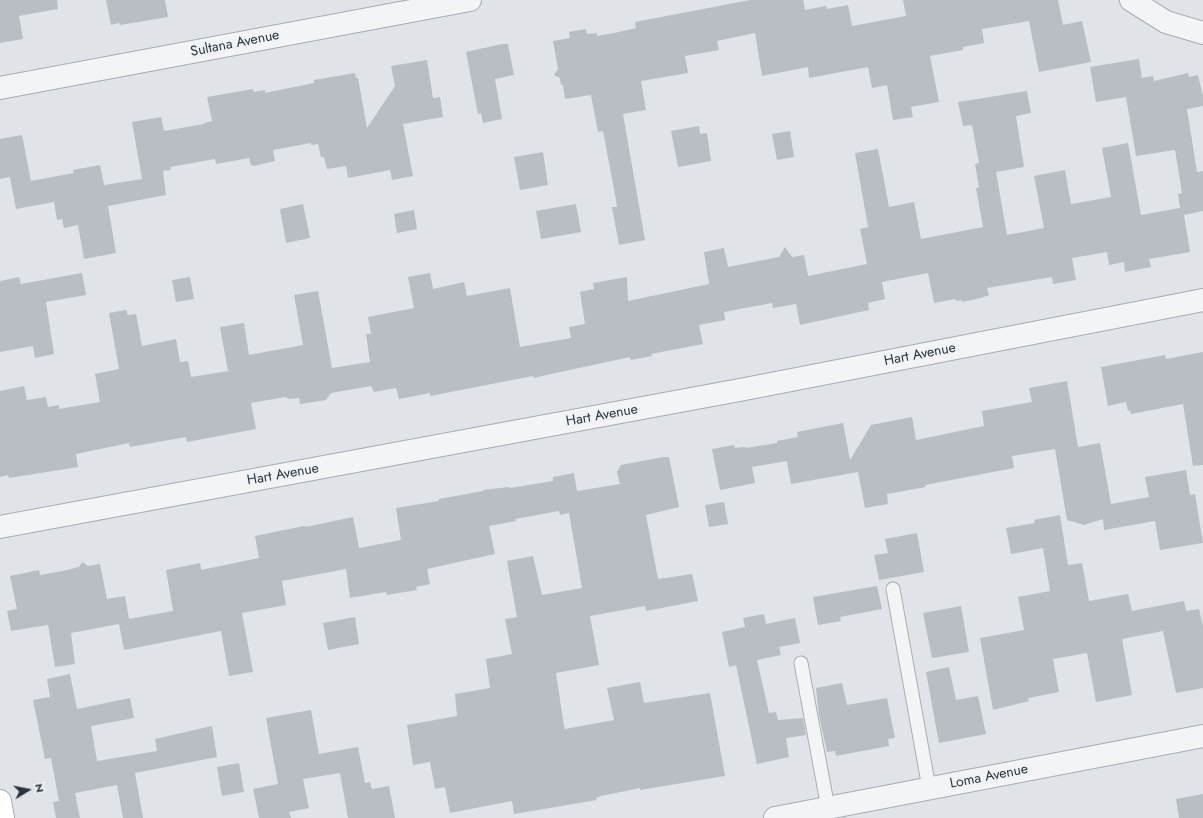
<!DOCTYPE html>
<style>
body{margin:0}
#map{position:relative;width:1203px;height:818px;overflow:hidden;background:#e0e4e8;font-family:Jost,sans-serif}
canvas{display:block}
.north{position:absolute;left:8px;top:770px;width:40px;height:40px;-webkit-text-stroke:3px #eff3f5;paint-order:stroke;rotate:80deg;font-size:11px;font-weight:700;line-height:16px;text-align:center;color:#2a343d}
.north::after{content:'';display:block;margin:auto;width:14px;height:18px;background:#2a343d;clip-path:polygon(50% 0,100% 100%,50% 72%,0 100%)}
</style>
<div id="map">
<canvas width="1203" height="818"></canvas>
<div class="north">N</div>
</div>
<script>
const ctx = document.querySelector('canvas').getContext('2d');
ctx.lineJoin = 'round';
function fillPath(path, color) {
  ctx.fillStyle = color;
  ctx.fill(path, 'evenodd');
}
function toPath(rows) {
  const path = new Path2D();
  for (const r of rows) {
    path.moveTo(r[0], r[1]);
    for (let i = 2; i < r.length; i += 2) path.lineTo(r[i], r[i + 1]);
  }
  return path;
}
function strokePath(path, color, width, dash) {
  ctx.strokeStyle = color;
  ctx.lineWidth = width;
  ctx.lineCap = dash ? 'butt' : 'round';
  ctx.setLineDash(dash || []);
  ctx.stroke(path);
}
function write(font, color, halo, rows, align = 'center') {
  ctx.font = font + ' Jost,sans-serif';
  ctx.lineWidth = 4;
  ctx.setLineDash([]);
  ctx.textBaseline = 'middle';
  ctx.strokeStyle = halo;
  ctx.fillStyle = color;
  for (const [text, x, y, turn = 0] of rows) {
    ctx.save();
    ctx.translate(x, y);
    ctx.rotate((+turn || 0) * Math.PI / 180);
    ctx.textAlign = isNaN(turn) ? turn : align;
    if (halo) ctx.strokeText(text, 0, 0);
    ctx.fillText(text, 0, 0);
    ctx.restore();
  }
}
const building = toPath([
 [0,0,57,0,58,9,19,16,23,39,0,43],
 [106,0,165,0,168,17,120,25,119,23,111,25],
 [750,0,803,0,805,10,826,6,827,9,848,5,852,26,906,16,903,0,1058,0,1063,25,1082,21,1091,62,1039,72,1029,21,982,29,984,43,963,47,963,50,930,56,939,102,911,107,913,117,893,120,887,85,872,88,868,67,809,78,808,67,762,76,755,33,717,41,719,50,685,56,688,73,641,81,646,110,623,114,645,240,619,245,612,207,617,207,616,200,603,131,598,132,591,95,565,99,563,85,561,85,560,78,554,75,558,69,553,41,570,38,569,32,586,29,587,34,597,33,597,36,614,33,636,28,635,22],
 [502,44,508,44,514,75,495,79,502,119,483,123,481,113,478,114,466,52],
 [1139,59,1142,78,1153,76,1154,81,1188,73,1189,77,1198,75,1203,97,1203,106,1187,109,1197,172,1203,171,1203,211,1184,215,1190,252,1149,259,1151,267,1125,272,1124,262,1109,265,1107,252,1072,258,1076,280,1053,284,1052,277,987,288,989,295,981,298,962,302,962,300,956,301,955,299,934,303,928,273,882,282,885,299,868,303,869,310,800,325,796,304,773,308,772,303,724,312,725,320,699,325,703,344,651,354,652,356,631,360,630,357,542,376,534,378,533,376,430,396,430,393,399,399,396,388,374,392,371,386,331,393,326,400,300,404,299,398,289,399,285,397,251,403,256,429,187,442,186,437,130,447,129,443,76,454,78,467,9,478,8,475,0,477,0,391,24,386,27,400,46,397,48,407,59,405,59,409,100,402,95,374,119,369,109,313,126,310,128,315,136,314,142,346,176,339,180,362,188,361,191,377,228,371,220,327,244,323,249,355,303,345,294,295,318,291,332,368,370,362,366,334,371,334,368,317,414,308,408,277,430,273,433,289,464,282,467,296,510,288,520,347,571,338,569,327,585,324,580,292,594,289,593,283,627,277,628,301,709,284,704,252,724,248,728,267,779,257,785,247,792,257,804,255,808,276,867,264,860,229,868,227,855,153,878,149,889,207,914,202,921,239,983,227,976,188,979,187,975,164,979,163,972,125,963,126,958,102,1027,91,1031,113,1016,116,1024,167,996,172,1007,235,1044,228,1034,176,1065,170,1071,204,1111,197,1102,148,1128,143,1141,215,1180,208,1178,194,1182,193,1175,150,1136,156,1126,97,1096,102,1090,67],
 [427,60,433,98,440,97,443,117,403,124,413,176,392,180,390,170,348,178,346,166,327,169,324,157,321,157,318,144,311,145,311,143,273,150,275,161,254,166,251,165,249,158,216,164,215,159,170,167,171,170,163,171,166,195,108,206,116,253,84,259,78,225,64,228,62,219,57,220,54,202,16,209,10,177,0,179,0,139,22,135,31,181,74,173,73,170,100,165,104,185,142,179,132,122,161,117,164,131,204,124,204,123,212,121,207,97,253,89,254,92,265,90,265,93,314,83,314,80,355,73,356,78,358,78,367,128,395,86,391,66],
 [699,126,700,134,707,133,711,161,678,167,671,131],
 [790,131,794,157,777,160,772,134],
 [543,152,548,185,520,190,514,157],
 [303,204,310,238,286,243,280,209],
 [576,204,581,232,541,239,536,211],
 [414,210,417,229,397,233,394,214],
 [82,273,86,295,46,302,54,354,35,358,33,346,0,352,0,281,19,277,21,284],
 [190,277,194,299,176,302,172,280],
 [1203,352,1203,465,1193,466,1183,404,1131,414,1130,410,1128,411,1126,402,1108,406,1101,367,1165,355,1166,359],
 [1067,381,1078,447,1100,443,1111,504,1149,497,1145,477,1186,470,1190,495,1195,494,1203,543,1160,550,1155,521,1104,530,1103,519,1084,525,1067,520,1055,449,1012,456,1014,468,925,485,926,487,887,494,888,504,865,508,858,472,791,484,787,461,752,467,755,483,720,490,712,449,734,445,735,448,745,447,746,448,777,443,777,441,798,437,797,432,843,423,850,460,871,425,912,417,916,440,984,426,982,411,1032,402,1029,388],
 [663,457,669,457,679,507,646,515,658,579,692,574,698,601,646,611,645,606,590,616,599,665,556,673,564,726,565,729,614,720,607,688,640,682,644,703,710,693,725,776,640,790,640,788,601,796,596,798,597,800,514,814,512,801,450,813,445,787,435,789,430,762,413,765,407,725,457,716,455,694,490,688,486,659,512,654,505,619,517,617,507,561,533,556,542,595,582,588,569,513,560,515,559,511,515,519,516,521,489,526,495,554,427,569,430,584,416,587,417,590,387,595,386,592,350,598,346,569,282,581,286,605,242,613,253,672,229,676,221,631,124,650,119,624,71,633,75,664,55,667,48,625,11,631,7,611,17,609,10,576,39,570,40,575,63,571,79,567,82,562,88,566,100,564,107,599,125,596,129,619,173,611,166,570,200,563,201,570,259,558,255,536,304,526,306,527,353,517,359,548,401,540,396,508,439,501,439,499,483,491,483,490,509,487,510,488,553,481,553,477,574,473,577,491,620,484,617,472,621,465],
 [724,502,728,524,709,527,705,505],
 [1060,515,1068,565,1082,563,1089,601,1128,594,1132,611,1184,601,1186,611,1199,609,1203,627,1203,688,1176,693,1163,631,1122,639,1132,695,1096,702,1087,653,1053,659,1059,692,1028,698,1029,701,993,710,980,638,1024,630,1018,597,1050,591,1043,548,1011,554,1006,528,1035,523,1034,520],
 [917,533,924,572,879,580,874,555,888,553,885,539],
 [877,586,882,609,840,617,841,621,818,625,813,597],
 [961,606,969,652,932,658,923,613],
 [764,614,766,624,795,618,800,643,779,647,781,655,757,660,769,713,776,712,778,720,803,718,806,735,786,738,789,757,757,764,736,665,729,667,722,632,745,627,743,618],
 [355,617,359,644,328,650,323,623],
 [949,667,956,700,978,696,986,734,939,743,926,672],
 [70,674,77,709,130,698,134,718,91,726,97,761,157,751,155,739,212,726,217,757,135,773,143,818,123,818,117,785,75,793,80,818,56,818,53,802,59,801,51,758,45,759,33,700,50,697,47,679],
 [842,683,847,705,887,698,895,738,888,739,889,746,836,756,835,751,827,752,819,715,816,688],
 [311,710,319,754,358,747,365,783,370,782,372,789,389,786,395,818,348,818,340,773,303,779,309,808,289,812,291,818,259,818,253,789,278,784,266,718],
 [239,763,244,792,222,796,217,767],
 [1203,794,1203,818,1179,818,1176,799]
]);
const lane = toPath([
 [893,589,929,788],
 [801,663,828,808]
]);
const street = toPath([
 [1131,0,1166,22,1203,33],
 [0,88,470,0],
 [0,527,745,389,1203,300],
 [775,818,1203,736]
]);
const secondary = toPath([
 [0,801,3,818]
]);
const streetNames = [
 ["Sultana Avenue",235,44,-11],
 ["Hart Avenue",920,355,-11],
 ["Hart Avenue",602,416,-10],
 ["Hart Avenue",283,475,-10],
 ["Loma Avenue",989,777,-11]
];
fillPath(building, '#b8bec4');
strokePath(lane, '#a6acb1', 15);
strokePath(street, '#a6acb1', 24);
strokePath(secondary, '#a6acb1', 24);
strokePath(lane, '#f2f4f6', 13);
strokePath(street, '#f2f4f6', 22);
strokePath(secondary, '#fff', 22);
write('14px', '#2a343d', '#eff3f5', streetNames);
</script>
